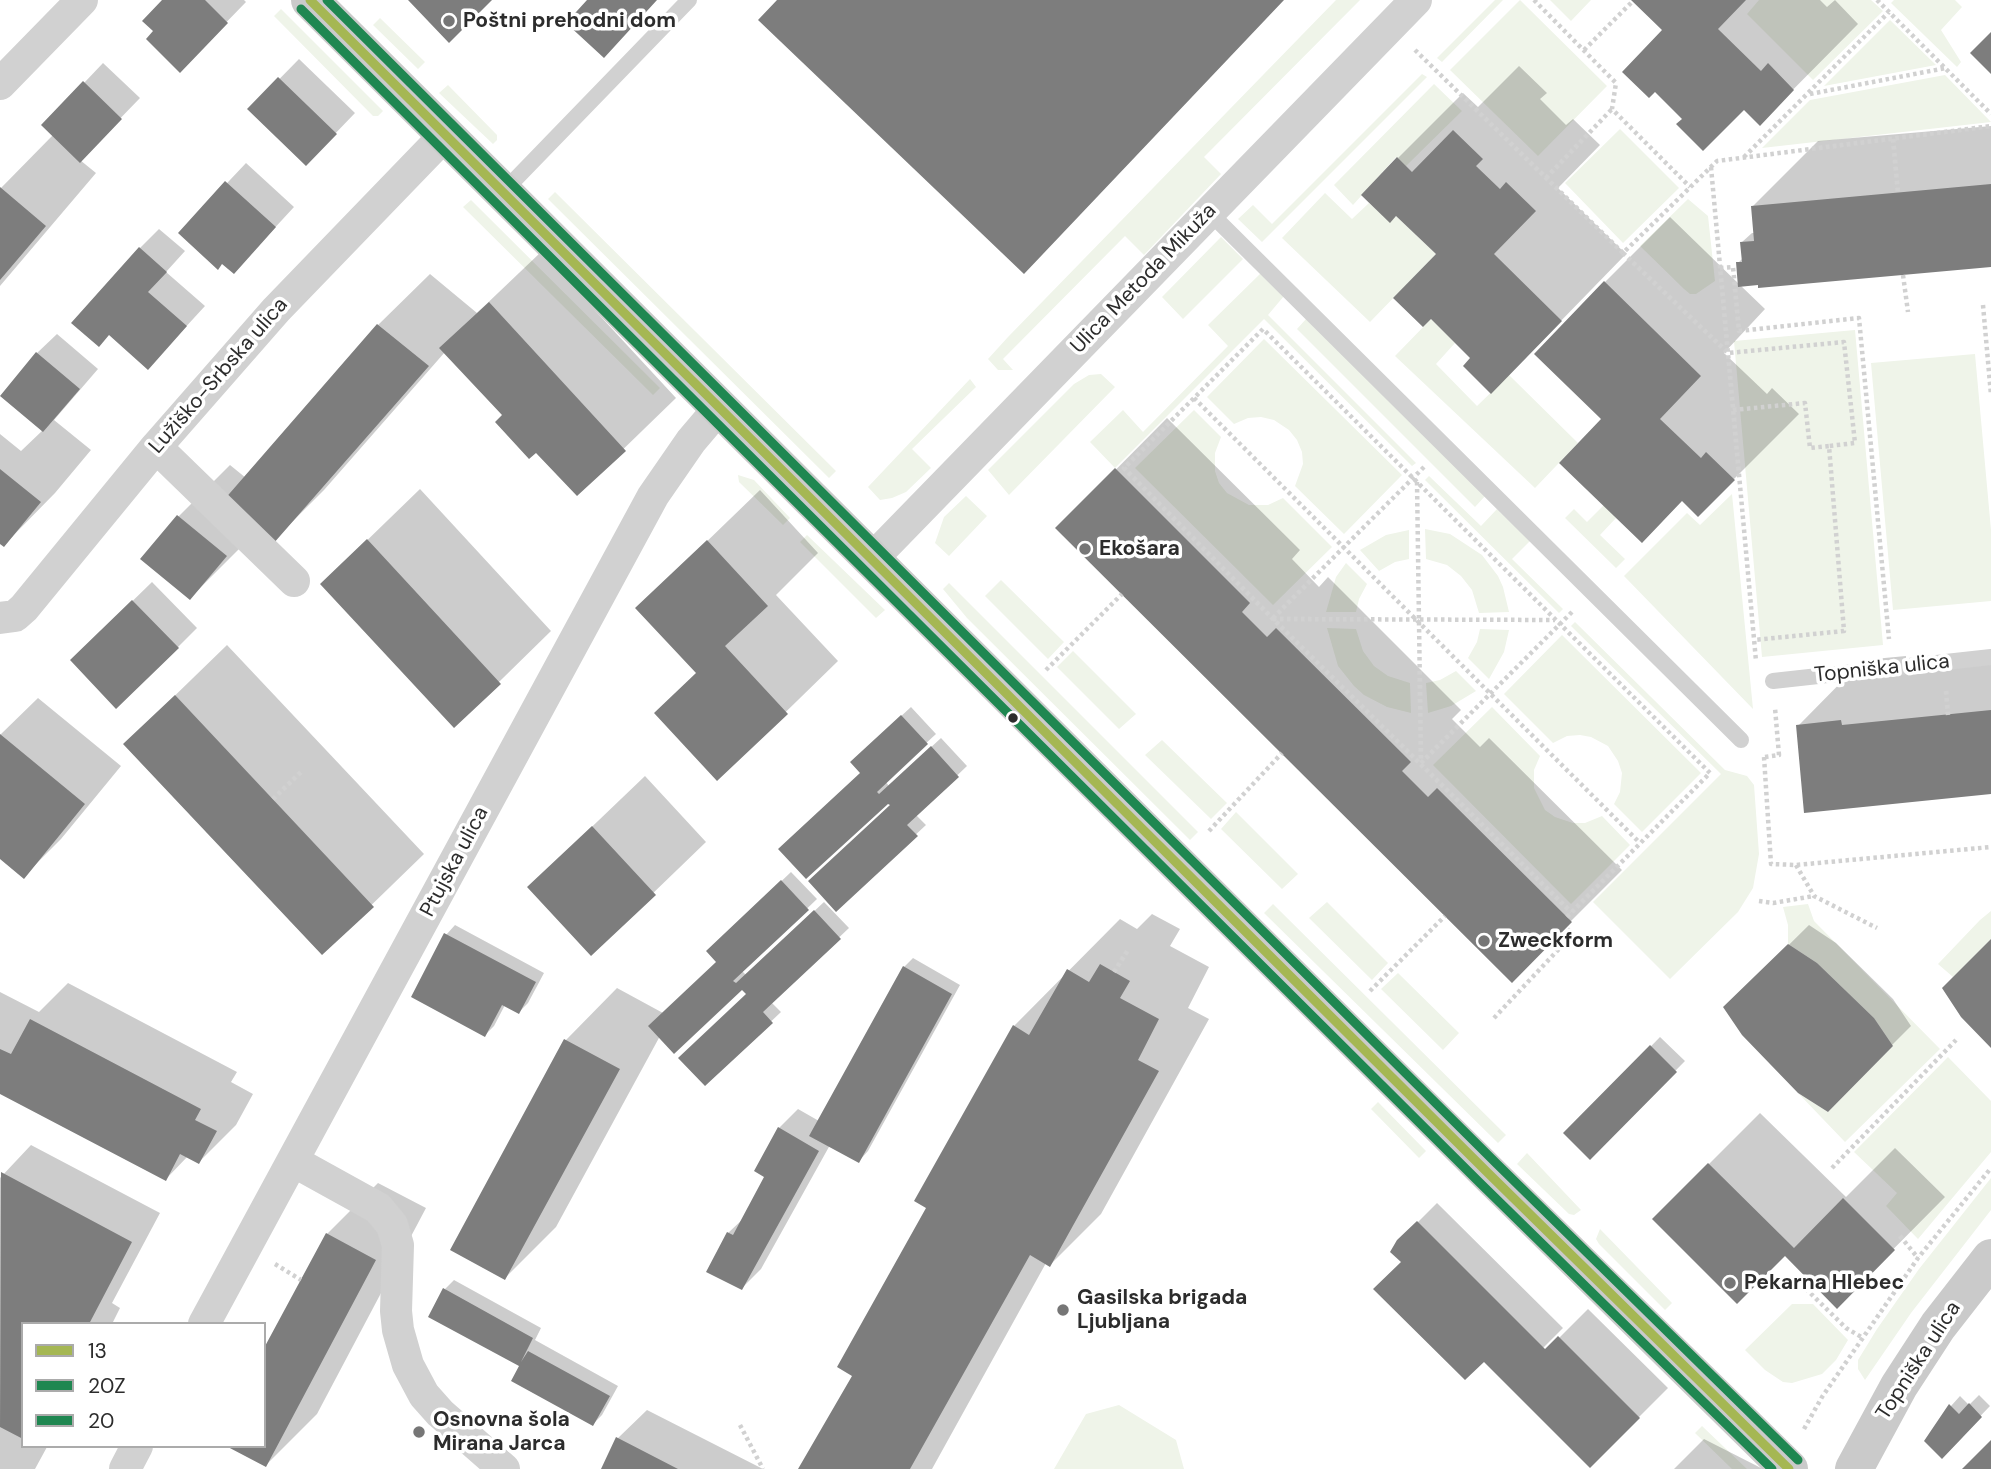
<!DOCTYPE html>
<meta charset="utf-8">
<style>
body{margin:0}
#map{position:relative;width:1991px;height:1469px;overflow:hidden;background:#fff;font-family:"DM Sans",sans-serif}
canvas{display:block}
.legend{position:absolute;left:21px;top:1322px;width:245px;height:126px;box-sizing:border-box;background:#fff;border:2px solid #ababab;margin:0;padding:9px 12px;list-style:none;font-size:21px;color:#2c2c2c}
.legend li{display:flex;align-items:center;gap:14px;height:35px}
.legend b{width:35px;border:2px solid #ababab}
</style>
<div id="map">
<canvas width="1991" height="1469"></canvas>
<ul class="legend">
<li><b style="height:9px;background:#a5b753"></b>13</li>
<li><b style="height:9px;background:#1f8751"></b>20Z</li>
<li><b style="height:9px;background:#1f8751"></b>20</li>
</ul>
</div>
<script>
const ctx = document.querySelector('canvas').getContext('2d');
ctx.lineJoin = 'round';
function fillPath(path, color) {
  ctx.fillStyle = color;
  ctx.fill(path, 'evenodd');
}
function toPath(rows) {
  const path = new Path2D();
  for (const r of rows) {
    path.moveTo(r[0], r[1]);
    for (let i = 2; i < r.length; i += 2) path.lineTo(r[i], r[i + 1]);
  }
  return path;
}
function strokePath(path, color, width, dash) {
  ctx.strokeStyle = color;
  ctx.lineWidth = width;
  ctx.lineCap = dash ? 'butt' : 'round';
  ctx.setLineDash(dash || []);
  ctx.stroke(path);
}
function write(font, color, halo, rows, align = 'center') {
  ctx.font = font + ' "DM Sans",sans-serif';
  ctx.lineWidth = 7;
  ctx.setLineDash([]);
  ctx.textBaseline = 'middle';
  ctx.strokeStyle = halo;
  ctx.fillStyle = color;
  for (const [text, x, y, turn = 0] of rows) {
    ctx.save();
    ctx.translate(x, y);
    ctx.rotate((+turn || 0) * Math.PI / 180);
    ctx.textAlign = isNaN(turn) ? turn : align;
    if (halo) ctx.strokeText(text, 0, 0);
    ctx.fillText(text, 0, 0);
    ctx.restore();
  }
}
const green = toPath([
 [1336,0,1360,0,1204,157,1221,174,1144,255,1125,236,1003,359,1013,370,998,370,988,359,1008,337],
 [1495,0,1503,0,1442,62,1437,58],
 [1520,0,1607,86,1538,156,1450,70],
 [1550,0,1591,0,1571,21],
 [1759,0,1871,0,1883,11,1813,80,1747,14],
 [1894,0,1955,0,1962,7,1941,30,1961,62,1957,67,1891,3],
 [281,9,383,111,378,116,373,116,274,16],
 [380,18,425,62,418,69,373,25],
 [1890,20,1936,65,1824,86],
 [1422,74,1427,77,1262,242,1238,219,1253,205,1272,224],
 [1945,75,1991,122,1762,148,1810,100],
 [1434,84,1462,111,1406,166,1396,157,1353,205,1334,185],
 [448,85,497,135,497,140,493,144,439,93],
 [1620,129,1679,188,1623,243,1565,183],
 [555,192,836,471,829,478,548,199],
 [1325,193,1352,219,1369,203,1390,222,1396,216,1436,254,1370,322,1282,238],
 [1688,199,1708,216,1715,281,1696,294,1690,294,1684,289,1640,246],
 [471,200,660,388,653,395,463,207],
 [1221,237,1243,259,1183,319,1162,297],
 [1261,273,1284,296,1268,315,1416,463,1412,466,1264,319,1115,468,1090,442,1123,410,1143,432,1228,346,1208,325],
 [1306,319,1486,495,1475,507,1297,329],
 [1431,319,1455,343,1436,364,1477,406,1509,375,1578,443,1535,488,1395,356],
 [1855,330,1883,645,1762,657,1734,341],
 [1264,339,1402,475,1344,534,1295,486,1303,464,1302,452,1297,440,1289,430,1274,420,1261,417,1248,418,1234,424,1207,397],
 [1975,354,1991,530,1991,601,1893,610,1871,363],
 [1101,374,1115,387,1009,495,988,470,1074,384,1089,375],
 [970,379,976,387,912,449,931,468,906,492,892,498,880,500,868,487],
 [1194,410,1221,437,1215,453,1215,471,1219,483,1227,493,1249,505,1268,505,1283,498,1332,547,1273,605,1135,468],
 [738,475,754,480,790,518,783,525,739,482],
 [1429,476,1481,526,1497,509,1530,541,1512,559,1563,609,1559,613,1425,480],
 [1732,494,1753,709,1624,576,1687,513,1700,525],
 [966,496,987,516,949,556,935,543,944,517],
 [1604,505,1616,518,1600,535,1625,559,1616,568,1565,518,1574,509,1587,522],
 [1425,529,1450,534,1482,555,1498,576,1503,587,1509,612,1479,613,1472,590,1461,576,1447,565,1426,559],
 [1409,530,1409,559,1395,562,1379,571,1360,550,1386,535],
 [807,535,885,610,876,618,800,542],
 [1346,563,1367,584,1359,599,1356,612,1326,612,1336,577],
 [1001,580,1064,642,1048,659,985,596],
 [949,583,1198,832,1190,840,967,618,943,589],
 [1575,622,1725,770,1747,776,1754,785,1759,854,1753,888,1738,912,1670,979,1593,902,1721,774,1571,626],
 [1327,628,1356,629,1363,651,1374,666,1388,676,1410,683,1411,713,1387,707,1364,695,1354,686,1338,666],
 [1480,629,1509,630,1504,652,1489,679,1468,658,1477,642],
 [1562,635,1701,773,1642,832,1614,804,1620,792,1622,773,1618,761,1608,746,1591,737,1580,735,1567,736,1553,743,1504,694],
 [1073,651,1136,714,1119,729,1057,667],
 [1456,671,1476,691,1451,706,1428,713,1426,683,1440,680],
 [1492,707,1540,756,1534,770,1534,788,1545,810,1555,817,1573,823,1585,823,1602,816,1630,845,1571,904,1433,765],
 [1162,740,1227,803,1211,819,1145,755],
 [1236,812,1298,874,1282,889,1221,829],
 [1327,902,1388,963,1372,980,1309,918],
 [1273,904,1506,1135,1498,1143,1264,913],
 [1808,904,1814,921,1940,1049,1845,1142,1798,1093,1828,1112,1893,1046,1874,1018,1817,963,1788,944,1788,925,1783,907],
 [1991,911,1991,939,1953,977,1938,964,1980,920],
 [1398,973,1459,1033,1443,1050,1381,989],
 [1948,1057,1991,1101,1991,1152,1918,1239,1886,1206,1897,1193,1854,1152],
 [1378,1102,1426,1151,1419,1158,1371,1109],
 [1527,1153,1581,1210,1574,1215,1569,1214,1517,1164],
 [1991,1178,1991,1210,1911,1313,1865,1380,1858,1369,1858,1360,1877,1329,1919,1269],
 [1600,1229,1672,1303,1665,1310,1599,1244,1596,1239],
 [1792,1304,1813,1304,1848,1340,1836,1360,1822,1374,1792,1383,1783,1382,1765,1370,1745,1350],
 [1119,1405,1176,1440,1184,1469,1054,1469,1086,1414],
 [1702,1426,1747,1469,1732,1469,1695,1433]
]);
const shadow = toPath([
 [164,0,244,0,246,2,180,70,155,31],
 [1633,0,1820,0,1827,7,1835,0,1858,24,1760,123,1744,108,1684,119,1664,30],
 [299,59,355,113,306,164,250,109],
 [103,63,140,98,80,160,96,173,0,286,0,189,53,135,84,83],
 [1519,66,1547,93,1540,99,1566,125,1573,119,1600,145,1558,188,1626,254,1556,326,1473,358,1438,254,1398,158,1463,93,1478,107],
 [1991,126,1991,265,1759,281,1740,285,1765,309,1724,353,1767,394,1772,388,1799,414,1698,515,1604,419,1605,282,1670,217,1740,285,1738,263,1744,257,1742,242,1752,233,1755,233,1753,206,1818,141],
 [246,163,294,207,234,272,180,233],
 [159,229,185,251,166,272,205,306,148,368,140,248],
 [541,252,676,398,577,494,445,352,324,490,273,541,241,547,190,598,143,559,179,516,230,465,246,478,378,325,430,274,477,313],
 [57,334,98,369,54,420,91,450,55,493,4,545,0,541,0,434,21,451,43,430,37,353],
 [1167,418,1300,550,1292,559,1319,587,1328,577,1461,710,1452,719,1480,747,1489,738,1622,870,1563,929,1058,528],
 [420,489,551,631,454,726,322,584],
 [760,490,818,553,776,595,838,661,717,779,698,672,638,608],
 [152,582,197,628,178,647,72,660],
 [227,645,424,854,322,953,125,744],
 [1991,652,1991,792,1798,726,1863,660,1906,656,1906,661],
 [38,698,121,766,61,839,24,876,0,857,0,735],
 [911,707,936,734,885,781,889,786,941,738,967,766,916,815,926,825,836,909,892,805,889,801,807,877,862,773,861,753],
 [645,776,706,842,591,953,529,887],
 [791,872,817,899,742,971,746,975,824,902,849,928,771,1002,781,1012,705,1084,748,994,742,988,660,1036,556,1227,505,1278,452,1249,566,1040,617,988,663,1013,718,962,708,951],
 [1152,914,1180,929,1170,946,1209,967,1188,1008,1209,1019,1101,1214,1050,1265,1046,1263,932,1469,800,1469,854,1375,929,1208,1014,1026,1120,919,1137,929],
 [455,925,544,973,528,1003,519,1012,505,1005,494,1026,485,1035,446,935],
 [1809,925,1836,943,1893,999,1911,1026,1827,1110,1726,1007],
 [913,958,960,985,868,1151,859,1161,830,1145,761,1269,742,1288,728,1233,744,1218,767,1176,779,1128,798,1109,819,1121,904,967],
 [68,983,237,1072,231,1082,253,1094,236,1125,199,1162,188,1156,166,1179,0,1092,0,992,39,1012],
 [1660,1037,1685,1061,1590,1157,1566,1133],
 [1760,1113,1846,1197,1895,1148,1945,1197,1837,1306,1785,1254,1654,1219],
 [31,1145,160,1213,112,1303,120,1308,112,1324,23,1324,23,1446,47,1447,35,1469,0,1469,0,1178],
 [378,1183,426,1208,317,1414,266,1465,264,1446,327,1234],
 [1437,1203,1563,1328,1521,1370,1524,1373,1588,1309,1668,1388,1590,1466,1403,1262,1398,1242],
 [454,1280,541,1328,535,1340,618,1386,602,1415,593,1424,522,1365,445,1289],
 [1979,1395,1990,1406,1942,1456,1927,1441,1951,1406,1960,1396,1969,1405],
 [647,1410,763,1469,603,1469,618,1438],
 [1704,1439,1763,1469,1674,1469]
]);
const building = toPath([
 [162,0,205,0,228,23,180,73,146,39,153,31,142,21],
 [408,0,492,0,449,43],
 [587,0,657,0,604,58,566,23],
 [777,0,1284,0,1024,274,758,20],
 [1631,0,1746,0,1718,29,1761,71,1768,63,1794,90,1760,126,1744,110,1703,151,1676,124,1682,119,1655,92,1649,98,1622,72,1662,30],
 [1991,32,1991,74,1970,53],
 [278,77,337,134,306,166,247,109],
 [83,81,122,119,80,163,41,125],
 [1453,130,1483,159,1476,166,1500,189,1506,182,1536,211,1494,254,1562,321,1491,394,1463,366,1470,358,1431,319,1423,327,1393,298,1436,254,1396,216,1390,223,1361,195,1397,157,1412,172],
 [225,181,276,227,234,274,222,264,218,270,178,233],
 [1991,184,1991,267,1758,288,1758,285,1738,287,1736,262,1742,262,1740,242,1754,241,1751,206],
 [0,187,46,226,0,280],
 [139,247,167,272,148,292,187,326,148,370,109,335,99,347,71,323],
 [1604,281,1701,376,1660,419,1701,458,1706,452,1735,480,1698,517,1682,501,1642,543,1559,463,1601,419,1534,354],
 [489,302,626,451,577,496,536,453,529,459,495,422,502,415,439,348],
 [377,324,429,366,273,544,223,501],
 [36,352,80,389,43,432,0,396],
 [1115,468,1250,603,1242,612,1267,637,1276,628,1411,762,1402,771,1428,797,1437,788,1572,922,1512,983,1055,528],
 [0,469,41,502,4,547,0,544],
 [177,515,227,556,190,600,140,559],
 [367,539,501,684,454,728,320,584],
 [707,540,768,606,725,646,788,714,717,781,654,713,696,673,635,608],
 [132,600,179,648,116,709,70,660],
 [175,695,374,907,322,955,123,744],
 [1991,710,1991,794,1804,813,1796,725,1841,720,1842,725],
 [901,715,928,744,877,792,879,794,931,746,959,777,907,825,918,836,836,912,808,881,890,805,888,804,806,879,778,849,860,773,850,762],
 [0,734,85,804,24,879,0,859],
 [592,826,656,895,591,956,527,887],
 [781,880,809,910,733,981,736,983,814,910,841,939,763,1012,773,1023,705,1086,678,1058,746,994,742,990,674,1054,648,1026,716,962,706,951],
 [444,933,536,982,519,1014,502,1005,485,1037,411,997],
 [1991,939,1991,1048,1961,1017,1942,988],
 [1788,944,1817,963,1874,1018,1893,1046,1828,1112,1798,1093,1742,1035,1723,1007],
 [1100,964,1130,981,1120,998,1159,1019,1138,1060,1159,1071,1050,1267,1030,1255,910,1469,798,1469,852,1376,837,1367,926,1208,914,1201,1013,1025,1029,1035,1067,969,1089,982],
 [903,966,952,994,859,1163,809,1136],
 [30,1019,201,1109,195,1120,217,1131,199,1164,180,1154,166,1181,0,1094,0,1049,11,1054],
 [564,1039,620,1069,505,1280,450,1250],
 [1650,1045,1677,1072,1590,1160,1563,1133],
 [778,1127,819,1151,742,1290,706,1272,727,1232,733,1235,764,1177,754,1171],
 [1708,1163,1794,1248,1843,1198,1895,1250,1837,1309,1785,1256,1737,1304,1652,1219],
 [1,1172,132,1242,89,1324,23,1324,23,1439,0,1427],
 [1417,1221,1545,1349,1558,1336,1640,1418,1590,1468,1484,1362,1465,1380,1373,1289,1401,1262,1390,1252,1397,1240],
 [326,1233,376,1260,266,1467,226,1446,264,1446,264,1348],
 [443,1288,533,1338,521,1362,528,1351,610,1396,593,1426,511,1381,519,1366,428,1317],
 [1969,1403,1982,1417,1942,1459,1924,1441,1949,1404,1959,1414],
 [616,1437,678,1469,601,1469],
 [1991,1440,1991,1469,1962,1469]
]);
const path = toPath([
 [1534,0,1616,83,1612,109,1690,187],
 [1877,0,1991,114],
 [1415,50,1623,253,1717,161,1991,126],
 [1584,50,1632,2],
 [1810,94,1946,68],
 [1893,139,1898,193],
 [1744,157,1889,12],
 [1711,167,1756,661],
 [1546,178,1612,109],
 [1623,253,1728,353,1844,342,1855,443,1829,446],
 [1720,268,1733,267,1739,331,1859,318,1889,639],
 [1903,275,1908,312],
 [1983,305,1991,395],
 [1194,398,1640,843],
 [1733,410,1805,403,1810,448,1829,446,1844,631,1754,640],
 [1417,482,1421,762],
 [1273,618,1425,466],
 [1273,619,1555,620],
 [1046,670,1122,594],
 [1946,691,1948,715],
 [1764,757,1771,864,1796,865,1991,847],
 [1765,757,1779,755,1775,708],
 [1421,763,1572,612],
 [273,799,301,772],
 [1209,831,1282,753],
 [1796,865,1814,896,1877,928],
 [1759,901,1773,903,1814,896],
 [1567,917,1710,773,1263,329,1124,468,1273,619,1571,912],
 [1114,972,1128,950],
 [1370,991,1445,916],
 [1494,1018,1573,934,1566,928],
 [1832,1168,1956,1040],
 [1900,1236,1918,1258],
 [275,1264,301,1280],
 [1786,1283,1803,1286,1846,1328,1863,1338],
 [740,1425,763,1469],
 [1804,1429,1822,1397,1918,1258,1991,1168]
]);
const lane = toPath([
 [503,192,689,0],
 [1209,212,1741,740],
 [1773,681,1991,657]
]);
const street = toPath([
 [0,84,82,0],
 [156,447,294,581],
 [872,559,1416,0],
 [0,618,15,616,24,608,156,447,276,310,445,135],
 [293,1161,378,1208,392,1225,398,1245,396,1311,398,1330,408,1365,424,1395,440,1413,504,1469],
 [204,1324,653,496,691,441,719,408],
 [125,1469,137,1446]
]);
const secondary = toPath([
 [310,0,1488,1173,1789,1469],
 [1854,1469,1899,1386,1938,1326,1991,1258]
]);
const bus1 = toPath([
 [310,0,1488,1173,1789,1469]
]);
const bus2 = toPath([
 [301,9,1479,1182,1772,1469]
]);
const bus3 = toPath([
 [327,0,1497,1164,1798,1460]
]);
const markers = [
 [449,21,7,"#767676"],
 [1085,549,7,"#767676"],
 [1013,718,6,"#2c2c2c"],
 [1484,941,7,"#767676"],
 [1730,1283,7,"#767676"],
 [1063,1310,7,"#767676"],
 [419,1432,7,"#767676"]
];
const poiNames = [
 ["Poštni prehodni dom",463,21],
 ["Ekošara",1099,549],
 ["Zweckform",1498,941],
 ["Pekarna Hlebec",1744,1283],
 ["Gasilska brigada",1077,1298],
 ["Ljubljana",1077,1322],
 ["Osnovna šola",433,1420],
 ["Mirana Jarca",433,1444]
];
const streetNames = [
 ["Ulica Metoda Mikuža",1144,279,-46],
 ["Lužiško-Srbska ulica",219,376,-49],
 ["Topniška ulica",1882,669,-6],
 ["Ptujska ulica",455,862,-62],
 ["Topniška ulica",1919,1361,-57]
];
fillPath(green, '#eff4e9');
fillPath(shadow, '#0003');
fillPath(building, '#7d7d7d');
strokePath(path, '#d1d1d1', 4.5, [3.5, 3.5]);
strokePath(lane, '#d1d1d1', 16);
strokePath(street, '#d1d1d1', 32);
strokePath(secondary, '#cacaca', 38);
strokePath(bus1, '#a5b753', 9);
strokePath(bus2, '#1f8751', 9);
strokePath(bus3, '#1f8751', 9);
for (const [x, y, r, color] of markers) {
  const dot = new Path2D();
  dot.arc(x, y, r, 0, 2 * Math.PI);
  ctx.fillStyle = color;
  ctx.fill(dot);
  strokePath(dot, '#fff', 2.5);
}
write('bold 21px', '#2c2c2c', '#fff', poiNames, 'left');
write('21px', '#2c2c2c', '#fff', streetNames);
</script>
